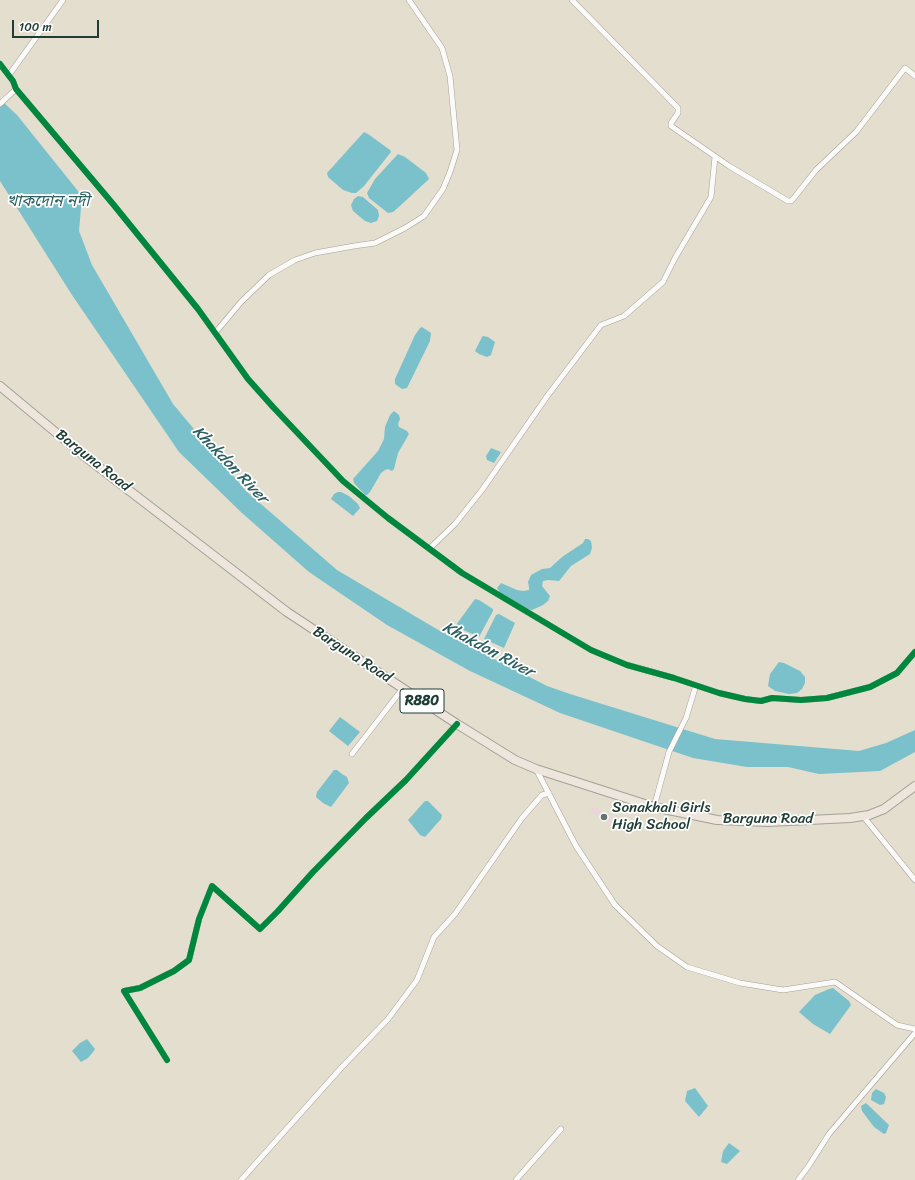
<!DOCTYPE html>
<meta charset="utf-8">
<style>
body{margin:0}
#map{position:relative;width:915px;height:1180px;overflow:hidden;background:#e3decd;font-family:Sriracha,sans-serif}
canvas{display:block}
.scale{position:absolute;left:12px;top:20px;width:87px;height:18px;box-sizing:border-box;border:2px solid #1f3d34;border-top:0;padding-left:5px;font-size:12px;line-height:14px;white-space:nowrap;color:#1f3d34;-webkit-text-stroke:3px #fff;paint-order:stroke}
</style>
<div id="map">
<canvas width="915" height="1180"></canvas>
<div class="scale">100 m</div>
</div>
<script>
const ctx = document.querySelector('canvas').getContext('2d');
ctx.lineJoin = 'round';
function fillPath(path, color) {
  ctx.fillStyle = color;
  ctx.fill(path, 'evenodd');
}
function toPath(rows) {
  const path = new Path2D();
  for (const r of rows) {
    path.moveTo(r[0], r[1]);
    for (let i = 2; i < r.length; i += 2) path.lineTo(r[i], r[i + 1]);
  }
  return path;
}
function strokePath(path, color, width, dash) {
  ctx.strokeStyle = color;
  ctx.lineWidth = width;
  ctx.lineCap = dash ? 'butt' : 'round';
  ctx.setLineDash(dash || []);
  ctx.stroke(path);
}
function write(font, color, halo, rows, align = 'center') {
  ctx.font = font + ' Sriracha,"Noto Sans Bengali",sans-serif';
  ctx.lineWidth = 3.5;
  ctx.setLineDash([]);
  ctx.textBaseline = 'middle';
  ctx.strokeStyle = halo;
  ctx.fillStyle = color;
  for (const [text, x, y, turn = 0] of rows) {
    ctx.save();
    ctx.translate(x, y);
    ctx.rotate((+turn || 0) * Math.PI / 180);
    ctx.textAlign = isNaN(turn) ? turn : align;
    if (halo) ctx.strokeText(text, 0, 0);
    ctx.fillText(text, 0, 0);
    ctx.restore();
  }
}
const built = toPath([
 [593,806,619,823,615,828,590,811]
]);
const water = toPath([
 [0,99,17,115,82,196,79,231,92,265,173,404,246,491,337,570,440,631,547,686,570,694,715,739,859,751,886,743,915,730,915,752,880,771,819,774,788,767,747,767,693,758,560,713,470,671,387,625,309,572,242,513,179,452,72,295,0,181],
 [364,132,368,134,390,150,391,152,364,186,356,193,352,193,343,190,328,177,327,173],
 [398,154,405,157,426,173,429,179,401,205,393,212,388,213,369,198,367,193,375,179],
 [358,196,363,197,378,210,379,216,377,221,371,223,365,221,353,211,351,205,354,199],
 [422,327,431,333,430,341,407,388,402,389,395,384,395,379,415,335,420,328],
 [483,336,488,337,495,342,491,355,487,357,479,354,475,351,482,337],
 [394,411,399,415,400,419,398,424,399,427,407,431,409,434,398,453,394,469,392,471,388,469,385,470,381,473,370,492,367,495,365,495,354,483,353,479,378,451,384,439,385,427,390,415],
 [491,448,501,452,494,463,487,460,486,456],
 [338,492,341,492,349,496,358,504,360,508,353,516,331,499,334,494],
 [585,539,588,539,591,541,592,548,590,554,571,566,559,581,548,580,543,581,542,586,550,596,548,601,543,605,532,610,526,609,507,598,500,593,497,588,501,583,517,590,523,591,529,590,529,587,528,582,531,575,542,569,550,568,562,557,583,543],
 [475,599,479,600,493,609,493,611,479,637,459,628,456,625],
 [499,614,515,623,504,648,484,639,496,615],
 [779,662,784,663,800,671,805,677,805,683,802,689,797,693,789,694,775,691,768,686,770,674],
 [340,717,360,732,348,746,329,731],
 [334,770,337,770,342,774,347,777,349,783,331,807,323,803,316,797,317,792],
 [425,801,428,801,442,815,441,819,425,837,420,835,408,820],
 [833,988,849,1001,851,1005,830,1034,813,1024,799,1012,815,995,829,989],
 [87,1039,95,1049,93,1052,88,1058,81,1062,72,1051,80,1043],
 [695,1088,708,1106,699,1117,685,1101,687,1091],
 [876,1089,884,1093,886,1097,884,1104,880,1105,871,1100,872,1093],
 [866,1103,889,1125,886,1133,884,1134,874,1127,862,1111,861,1106],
 [729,1143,740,1151,727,1164,721,1162,723,1151]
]);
const street = toPath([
 [572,0,678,108,678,113,671,123,671,126,729,166,788,201,791,201,793,199,816,170,856,132,905,68,915,76],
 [0,64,13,81,16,89,113,204,198,309,248,379,273,407,343,481,388,518,462,573,591,650,627,665,674,678,719,693,745,699,761,701,772,698,801,700,827,698,870,687,897,673,915,652],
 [9,75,63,0],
 [0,104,16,89],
 [215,333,241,302,269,275,295,260,315,253,354,246,375,243,405,228,424,216,443,189,450,172,457,150,450,76,442,48,409,0],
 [429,549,455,524,482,490,548,395,601,325,624,316,663,282,675,258,711,197,715,157],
 [352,754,403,688],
 [536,769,576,846,615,905,657,946,687,967,740,983,783,990,835,982,897,1025,915,1029],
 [654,807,669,752,686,718,696,685],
 [863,816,915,880],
 [167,1060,124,991,140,988,174,971,189,960,199,919,212,886,260,929,278,911,313,872,366,818,406,780,457,724],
 [241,1180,341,1068,388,1019,417,980,434,937,455,914,522,818,542,795,549,793],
 [516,1180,561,1129],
 [798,1180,808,1167,829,1134,915,1033]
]);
const primary = toPath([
 [0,386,83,455,287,612,457,724,515,760,536,769,654,807,717,820,768,822,850,818,869,815,884,809,915,786]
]);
const cycleway = toPath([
 [0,64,13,81,16,89,113,204,198,309,248,379,273,407,343,481,388,518,462,573,591,650,627,665,674,678,719,693,745,699,761,701,772,698,801,700,827,698,870,687,897,673,915,652],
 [167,1060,124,991,140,988,174,971,189,960,199,919,212,886,260,929,278,911,313,872,366,818,406,780,457,724]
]);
const markers = [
 [604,817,4,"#64756a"]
];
const shields = [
 [422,701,44]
];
const shieldNames = [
 ["R880",422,701]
];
const streetNames = [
 ["Barguna Road",93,461,38],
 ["Barguna Road",352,655,33],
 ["Barguna Road",768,819]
];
const poiNames = [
 ["Sonakhali Girls",612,808],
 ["High School",612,825]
];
const waterNames = [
 ["খাকদোন নদী",48,202],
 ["Khakdon River",230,465,46],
 ["Khakdon River",488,650,28]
];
fillPath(built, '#ead6db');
fillPath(water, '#7ac1cc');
strokePath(street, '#a2a298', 6);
strokePath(primary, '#a2a298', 10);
strokePath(street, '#fbfaf8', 5);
strokePath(primary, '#eee5dd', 8);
strokePath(cycleway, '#00873e', 6);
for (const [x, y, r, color] of markers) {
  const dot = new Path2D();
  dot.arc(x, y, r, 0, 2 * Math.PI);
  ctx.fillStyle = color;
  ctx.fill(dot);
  strokePath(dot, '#fff', 1.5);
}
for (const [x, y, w] of shields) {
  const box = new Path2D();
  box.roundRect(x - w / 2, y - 12, w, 24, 3);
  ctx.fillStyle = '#fff';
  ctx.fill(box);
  strokePath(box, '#1f3d34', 1);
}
write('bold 14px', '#1f3d34', null, shieldNames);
write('15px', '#1f3d34', '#fff', streetNames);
write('15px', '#1f3d34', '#fff', poiNames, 'left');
write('italic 16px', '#2d6161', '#fff', waterNames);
</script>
